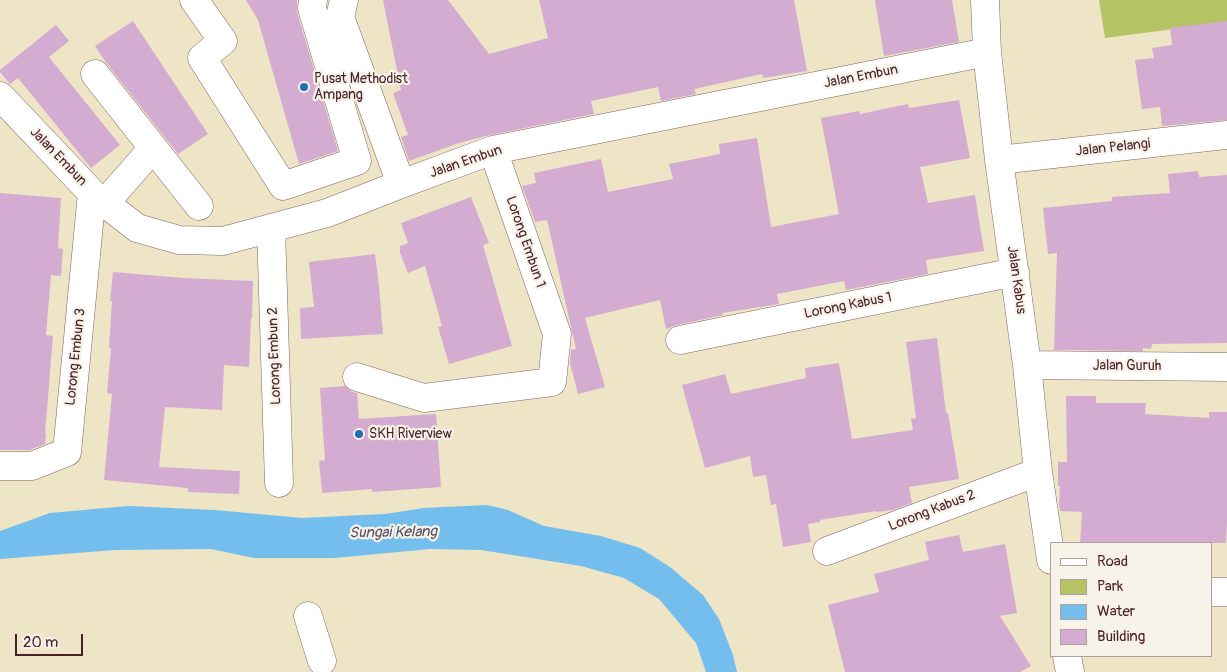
<!DOCTYPE html>
<style>
body{margin:0}
#map{position:relative;width:1227px;height:672px;overflow:hidden;background:#eee4c6;font-family:Pangolin,sans-serif}
canvas{display:block}
.legend{position:absolute;left:1050px;top:542px;width:162px;height:115px;box-sizing:border-box;background:#f7f3e8;border:1px solid #b29e9c;margin:0;padding:6px 9px;list-style:none;font-size:15px;color:#4a1f2b}
.legend li{display:flex;align-items:center;gap:10px;height:25px}
.legend b{width:25px;border:1px solid #b29e9c}
.scale{position:absolute;left:15px;top:634px;width:68px;height:22px;box-sizing:border-box;border:2px solid #4a1f2b;border-top:0;padding-left:6px;font-size:15px;line-height:18px;white-space:nowrap;color:#4a1f2b;-webkit-text-stroke:4px #f7f3e8;paint-order:stroke}
</style>
<div id="map">
<canvas width="1227" height="672"></canvas>
<ul class="legend">
<li><b style="height:6px;background:#fff"></b>Road</li>
<li><b style="height:14px;background:#b6c365"></b>Park</li>
<li><b style="height:14px;background:#74beed"></b>Water</li>
<li><b style="height:14px;background:#d4acd1"></b>Building</li>
</ul>
<div class="scale">20 m</div>
</div>
<script>
const ctx = document.querySelector('canvas').getContext('2d');
ctx.lineJoin = 'round';
function fillPath(path, color) {
  ctx.fillStyle = color;
  ctx.fill(path, 'evenodd');
}
function toPath(rows) {
  const path = new Path2D();
  for (const r of rows) {
    path.moveTo(r[0], r[1]);
    for (let i = 2; i < r.length; i += 2) path.lineTo(r[i], r[i + 1]);
  }
  return path;
}
function strokePath(path, color, width, dash) {
  ctx.strokeStyle = color;
  ctx.lineWidth = width;
  ctx.lineCap = dash ? 'butt' : 'round';
  ctx.setLineDash(dash || []);
  ctx.stroke(path);
}
function write(font, color, halo, rows, align = 'center') {
  ctx.font = font + ' Pangolin,sans-serif';
  ctx.lineWidth = 4.5;
  ctx.setLineDash([]);
  ctx.textBaseline = 'middle';
  ctx.strokeStyle = halo;
  ctx.fillStyle = color;
  for (const [text, x, y, turn = 0] of rows) {
    ctx.save();
    ctx.translate(x, y);
    ctx.rotate((+turn || 0) * Math.PI / 180);
    ctx.textAlign = isNaN(turn) ? turn : align;
    if (halo) ctx.strokeText(text, 0, 0);
    ctx.fillText(text, 0, 0);
    ctx.restore();
  }
}
const green = toPath([
 [1099,0,1227,0,1227,22,1105,38]
]);
const water = toPath([
 [487,505,508,510,544,526,601,536,640,548,670,567,703,595,719,619,733,655,737,672,706,672,696,643,659,599,624,578,581,566,481,550,430,549,334,558,254,558,211,549,115,550,0,559,0,531,50,513,128,506,215,510,302,518,385,514,424,508]
]);
const building = toPath([
 [246,0,297,0,297,12,338,151,299,164,258,20],
 [383,0,448,0,489,54,548,38,539,0,794,0,807,71,763,78,762,74,694,89,696,94,661,101,658,87,591,101,594,114,490,135,459,143,409,161,401,137,408,135,393,93,401,90],
 [875,0,952,0,959,42,884,56],
 [133,21,208,134,178,154,107,64,95,46],
 [1227,21,1227,120,1162,126,1160,107,1142,109,1135,60,1154,58,1152,48,1172,45,1170,28],
 [56,25,69,41,49,57,120,145,91,168,18,78,10,84,0,72,0,70],
 [959,100,970,158,920,167,928,203,975,195,984,251,926,260,928,274,846,290,844,281,777,294,779,304,722,313,723,315,677,325,666,329,660,300,585,318,605,387,578,394,570,363,571,350,576,349,547,220,535,222,522,186,536,183,534,173,601,159,608,192,673,179,669,164,720,154,719,144,757,138,771,227,839,214,821,118,859,111,860,114,908,104,909,108],
 [1198,171,1199,177,1227,175,1227,343,1152,344,1151,349,1143,348,1143,351,1054,350,1057,253,1048,254,1043,208,1112,201,1112,197,1170,193,1168,174],
 [0,193,61,198,58,248,63,249,61,276,51,275,46,335,53,336,45,434,46,434,45,444,29,450,0,450],
 [471,197,489,243,483,245,512,346,449,364,438,327,442,326,425,266,408,273,400,253,400,246,408,243,401,223],
 [375,254,379,286,383,334,301,339,300,308,314,307,309,262],
 [113,272,183,278,253,281,252,318,251,318,249,367,224,365,222,410,165,407,159,467,240,471,239,494,188,492,188,488,104,480,112,394,107,393,111,349,109,348,112,301,110,301],
 [937,338,946,413,948,413,959,479,909,487,912,503,893,510,876,512,876,511,820,520,820,522,808,524,811,542,783,547,776,504,771,505,766,475,753,477,750,456,705,468,682,385,725,374,731,394,806,378,805,368,839,363,852,439,913,430,911,419,916,418,906,342],
 [345,386,352,392,357,393,359,419,436,414,441,487,372,492,372,489,322,493,319,461,325,460,320,388],
 [1066,396,1096,396,1096,403,1146,403,1145,414,1209,418,1209,412,1227,412,1227,521,1226,543,1080,543,1082,512,1060,511,1059,505,1060,486,1058,486,1058,462,1067,462],
 [959,535,963,552,1005,544,1017,613,1000,616,1031,666,1020,672,845,672,828,605,879,592,874,574,929,560,925,542]
]);
const minor = toPath([
 [194,0,223,41,202,58,283,186,357,161,312,8,313,0],
 [344,0,340,17,401,184],
 [985,0,987,52,999,160,1027,365,1038,472,1051,560],
 [95,74,199,206],
 [0,96,92,193,137,228,179,240,223,241,327,213,401,184,493,150,987,52],
 [999,160,1227,135],
 [105,203,153,148],
 [271,228,279,483],
 [680,340,1015,272],
 [1027,365,1227,367],
 [357,377,424,398,552,382,557,334,493,150],
 [0,466,32,466,67,452,92,193],
 [827,551,1038,472],
 [1211,592,1227,592],
 [308,616,322,661],
 [1067,656,1070,672]
]);
const markers = [
 [304,87,5,"#1f6fb2"],
 [359,434,5,"#1f6fb2"]
];
const streetNames = [
 ["Jalan Embun",861,77,-11],
 ["Jalan Pelangi",1113,148,-6],
 ["Jalan Embun",58,157,46],
 ["Jalan Embun",466,162,-19],
 ["Lorong Embun 1",525,242,71],
 ["Jalan Kabus",1016,280,82],
 ["Lorong Kabus 1",848,306,-11],
 ["Lorong Embun 2",275,356,-92],
 ["Lorong Embun 3",76,357,-84],
 ["Jalan Guruh",1127,366],
 ["Lorong Kabus 2",932,511,-21]
];
const poiNames = [
 ["Pusat Methodist",314,79],
 ["Ampang",314,95],
 ["SKH Riverview",369,434]
];
const waterNames = [
 ["Sungai Kelang",393,533,-1]
];
fillPath(green, '#b6c365');
fillPath(water, '#74beed');
fillPath(building, '#d4acd1');
strokePath(minor, '#836461', 29);
strokePath(minor, '#fff', 28);
for (const [x, y, r, color] of markers) {
  const dot = new Path2D();
  dot.arc(x, y, r, 0, 2 * Math.PI);
  ctx.fillStyle = color;
  ctx.fill(dot);
  strokePath(dot, '#f7f3e8', 2);
}
write('14px', '#4a1f2b', '#f7f3e8', streetNames);
write('14px', '#4a1f2b', '#f7f3e8', poiNames, 'left');
write('italic 15px', '#574f65', '#f7f3e8', waterNames);
</script>
